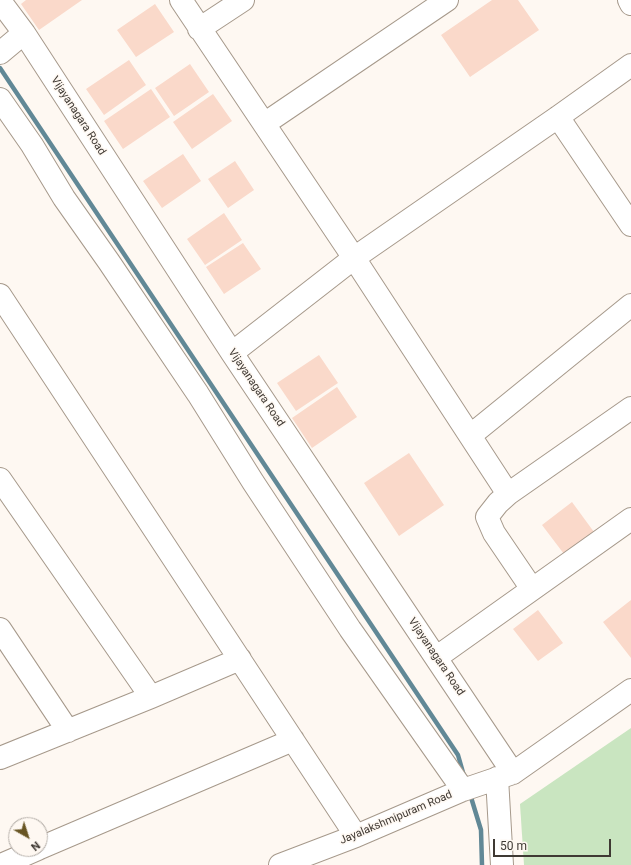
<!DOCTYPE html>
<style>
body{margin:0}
#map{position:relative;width:631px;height:865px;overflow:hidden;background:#fef8f2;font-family:Roboto,sans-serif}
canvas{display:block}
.north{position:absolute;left:8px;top:817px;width:40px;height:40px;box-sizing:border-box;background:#fef8f2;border:1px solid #b2aca6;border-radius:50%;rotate:141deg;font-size:11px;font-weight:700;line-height:16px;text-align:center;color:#3f3933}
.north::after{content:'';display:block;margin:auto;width:14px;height:18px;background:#685523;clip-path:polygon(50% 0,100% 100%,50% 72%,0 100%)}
.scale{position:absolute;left:493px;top:839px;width:118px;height:18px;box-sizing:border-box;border:2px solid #3f3933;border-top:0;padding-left:5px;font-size:12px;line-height:14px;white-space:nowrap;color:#3f3933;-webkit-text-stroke:3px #fef8f2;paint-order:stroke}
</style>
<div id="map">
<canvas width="631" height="865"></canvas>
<div class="north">N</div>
<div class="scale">50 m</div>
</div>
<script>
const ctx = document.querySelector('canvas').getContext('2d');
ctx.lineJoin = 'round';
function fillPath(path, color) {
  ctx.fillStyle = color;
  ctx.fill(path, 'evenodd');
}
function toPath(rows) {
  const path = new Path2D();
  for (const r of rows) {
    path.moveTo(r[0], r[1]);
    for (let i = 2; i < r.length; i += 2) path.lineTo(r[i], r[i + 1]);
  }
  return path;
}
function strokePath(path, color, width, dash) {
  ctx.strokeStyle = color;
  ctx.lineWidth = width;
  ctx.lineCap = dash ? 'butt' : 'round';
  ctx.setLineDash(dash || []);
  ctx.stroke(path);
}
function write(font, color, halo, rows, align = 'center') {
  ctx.font = font + ' Roboto,sans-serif';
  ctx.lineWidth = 3;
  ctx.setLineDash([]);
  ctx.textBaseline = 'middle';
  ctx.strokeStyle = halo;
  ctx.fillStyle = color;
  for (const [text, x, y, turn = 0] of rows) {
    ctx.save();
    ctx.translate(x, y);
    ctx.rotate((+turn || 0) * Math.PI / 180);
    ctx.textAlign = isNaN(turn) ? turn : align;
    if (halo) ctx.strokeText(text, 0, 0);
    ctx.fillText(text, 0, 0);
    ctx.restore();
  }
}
const green = toPath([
 [631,728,631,865,524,865,520,804]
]);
const stream = toPath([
 [0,68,458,755,464,776],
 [470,794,481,830,482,865]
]);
const building = toPath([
 [26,0,82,0,39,30,21,4],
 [492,0,518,0,539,30,470,77,441,35],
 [155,4,174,32,136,57,117,30],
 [129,60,146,85,104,115,86,89],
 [190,64,209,92,174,116,155,88],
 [151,89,170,117,123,149,104,121],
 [213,94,232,121,192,149,173,122],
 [183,154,201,181,162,208,143,181],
 [235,161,254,190,228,208,208,179],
 [224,213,242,240,205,265,187,239],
 [243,243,261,269,224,294,206,267],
 [319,355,338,383,296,411,277,383],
 [337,387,357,417,312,448,292,418],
 [409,453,444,505,399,536,364,483],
 [572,502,594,532,564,554,542,525],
 [631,600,631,658,603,622],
 [538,610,563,643,538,661,513,629]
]);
const minor = toPath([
 [181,0,354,258,508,494],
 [629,0,631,4],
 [0,1,24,33,232,353,513,773],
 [199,29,243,0],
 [0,53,24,33],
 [0,99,32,145,64,198,109,262,198,394,253,482,350,629,463,790],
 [558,117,631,225],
 [264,124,447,0],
 [0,295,356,836],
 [232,353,354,258,558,117,631,65],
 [471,435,631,305],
 [0,479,151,697],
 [532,589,494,533,487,517,498,503,508,494,631,408],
 [0,629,68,731],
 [437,657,631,519],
 [0,758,151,697,240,659],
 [497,778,502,865],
 [40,848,293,740],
 [1,865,38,849],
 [280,865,356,836,463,790,513,773,631,690]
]);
const streetNames = [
 ["Vijayanagara Road",78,116,57],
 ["Vijayanagara Road",256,388,56],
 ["Vijayanagara Road",436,657,56],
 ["Jayalakshmipuram Road",396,818,-23]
];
fillPath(green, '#c9e5c0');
strokePath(stream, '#618896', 4.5);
fillPath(building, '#fad9ca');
strokePath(minor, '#a6998b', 24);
strokePath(minor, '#fff', 22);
write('11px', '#3f3933', '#fef8f2', streetNames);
</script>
